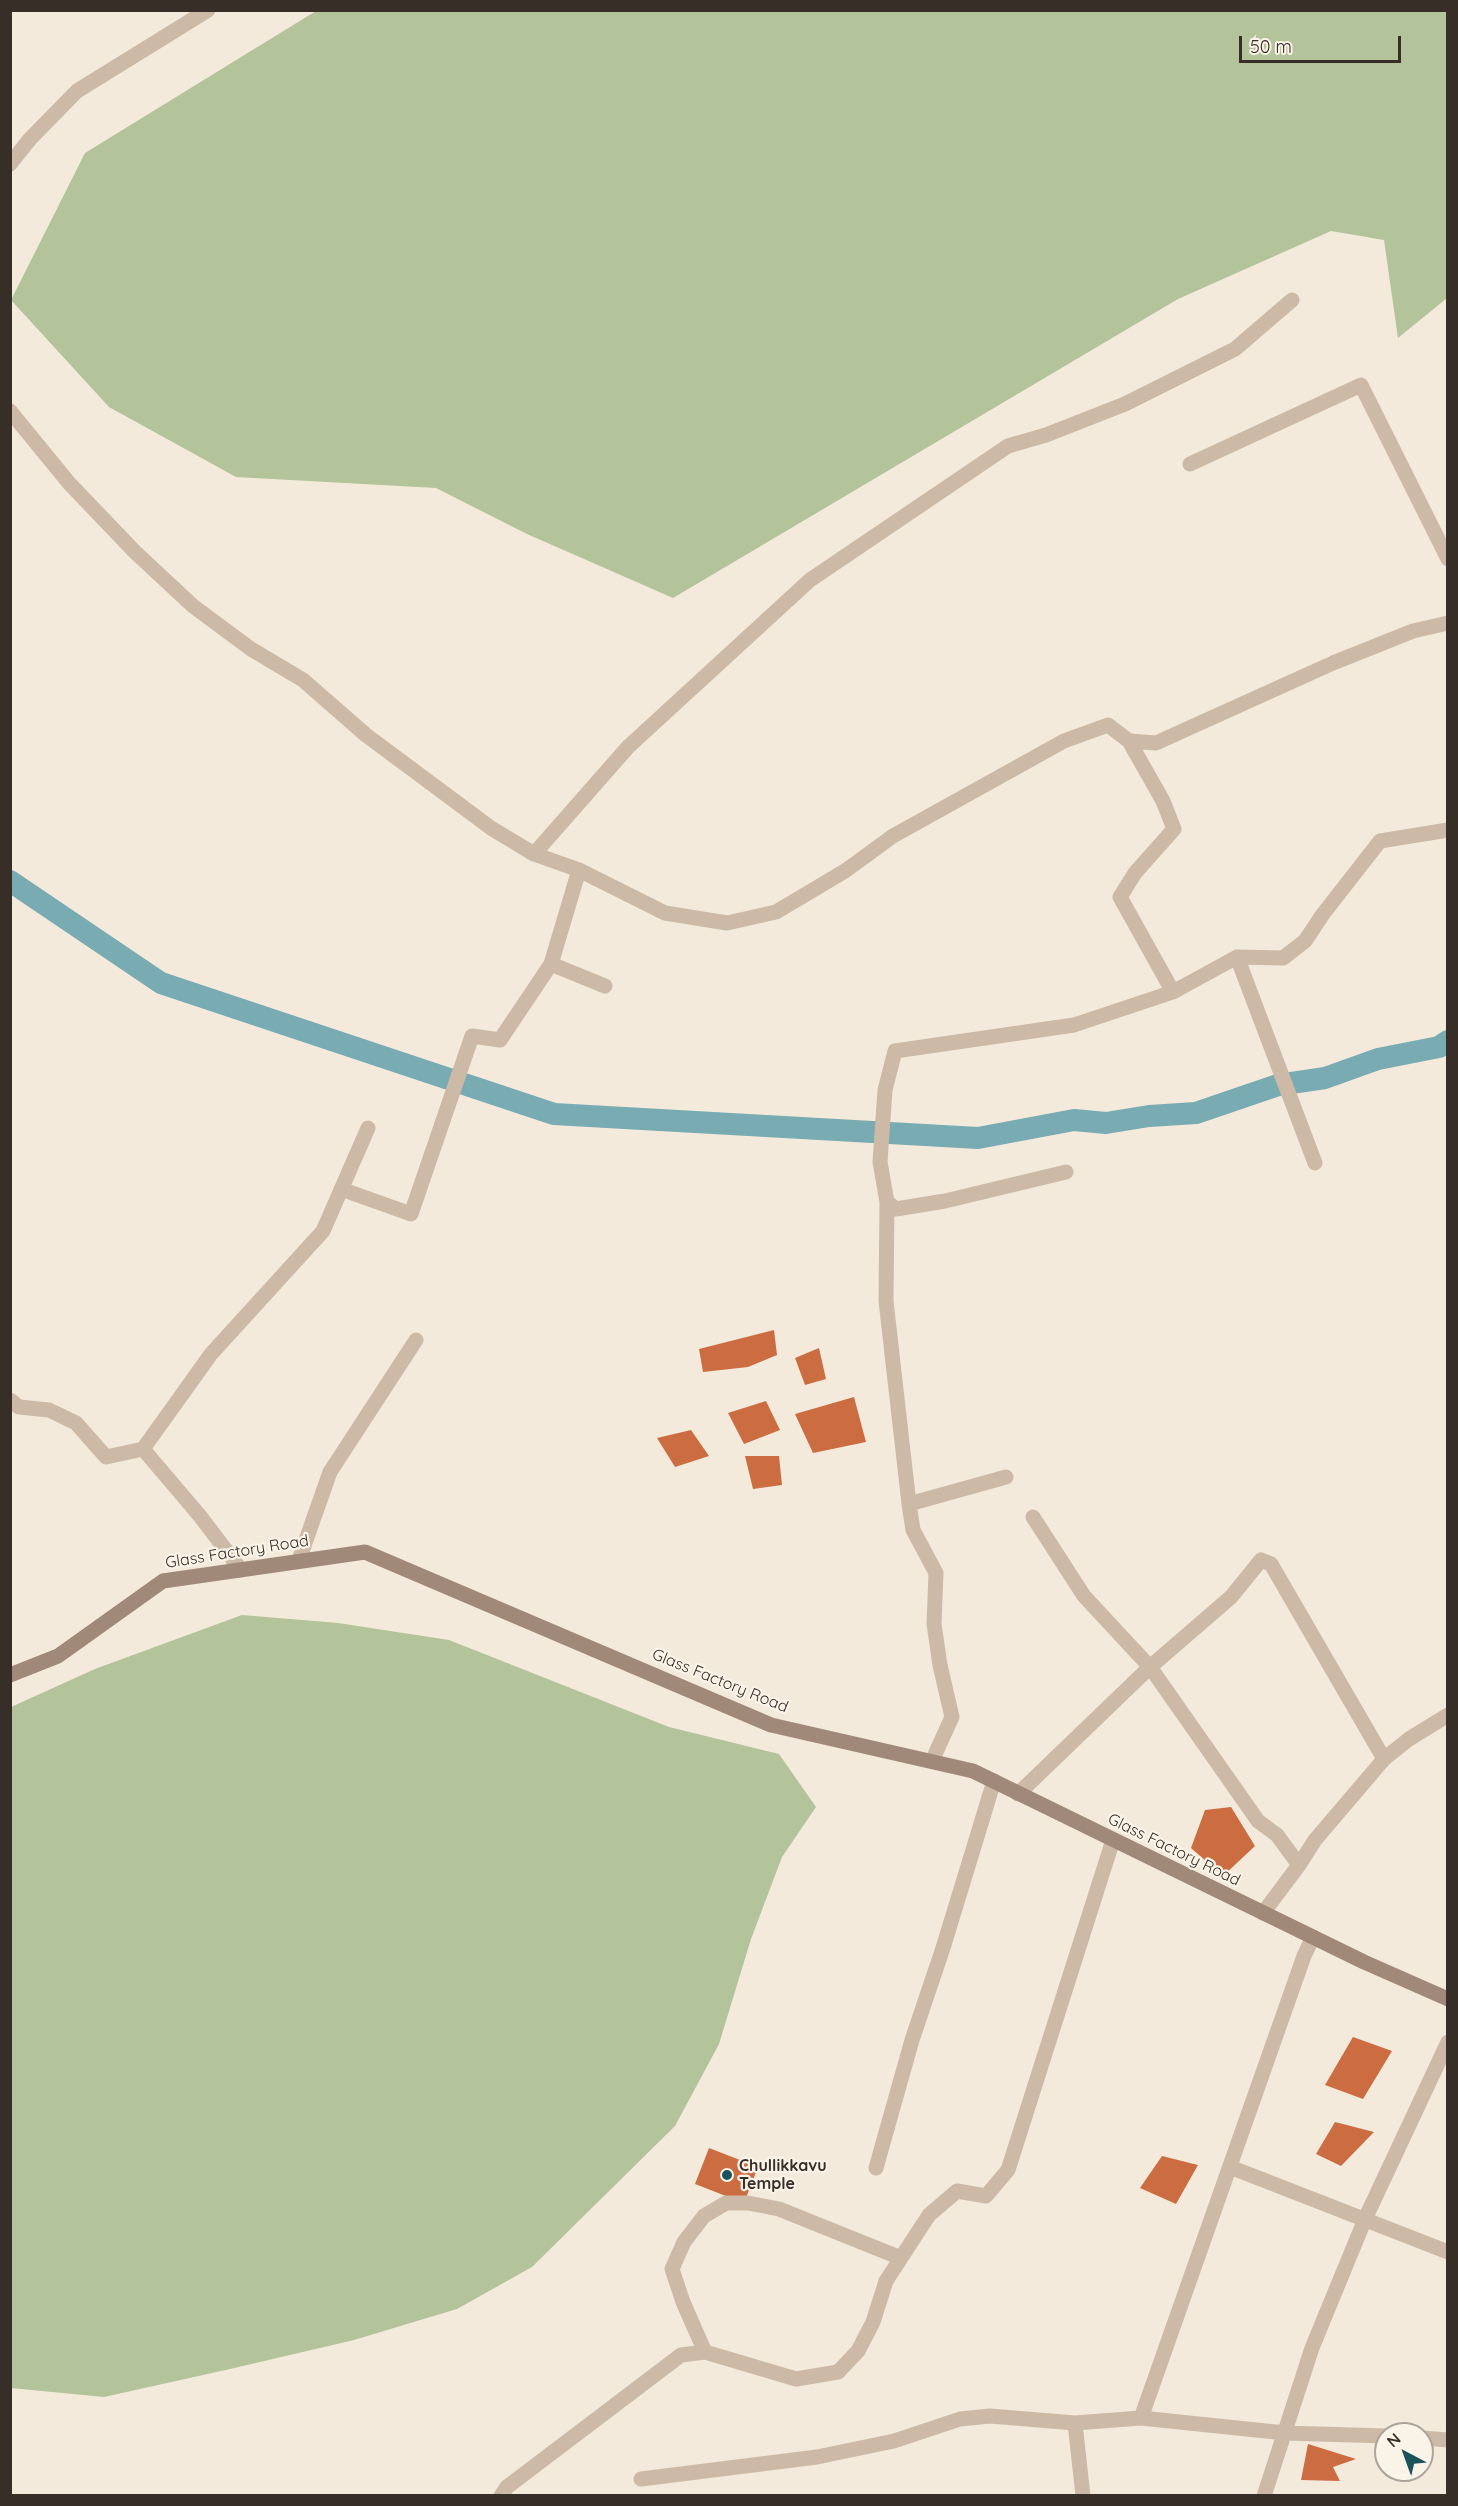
<!DOCTYPE html>
<style>
body{margin:0}
#map{position:relative;width:1458px;height:2506px;overflow:hidden;background:#f3eadb;font-family:Quicksand,sans-serif}
canvas{display:block}
.frame{position:absolute;inset:0;border:12px solid #382e28;pointer-events:none}
.north{position:absolute;left:1374px;top:2422px;width:60px;height:60px;box-sizing:border-box;background:#faf3e8;border:2px solid #aca49b;border-radius:50%;rotate:319deg;font-size:16px;font-weight:700;line-height:24px;text-align:center;color:#382e28}
.north::after{content:'';display:block;margin:auto;width:21px;height:27px;background:#1b535c;clip-path:polygon(50% 0,100% 100%,50% 72%,0 100%)}
.scale{position:absolute;left:1239px;top:36px;width:162px;height:27px;box-sizing:border-box;border:3px solid #382e28;border-top:0;padding-left:8px;font-size:18px;line-height:21px;white-space:nowrap;color:#382e28;-webkit-text-stroke:4px #faf3e8;paint-order:stroke}
</style>
<div id="map">
<canvas width="1458" height="2506"></canvas>
<div class="frame"></div>
<div class="north">N</div>
<div class="scale">50 m</div>
</div>
<script>
const ctx = document.querySelector('canvas').getContext('2d');
ctx.lineJoin = 'round';
function fillPath(path, color) {
  ctx.fillStyle = color;
  ctx.fill(path, 'evenodd');
}
function toPath(rows) {
  const path = new Path2D();
  for (const r of rows) {
    path.moveTo(r[0], r[1]);
    for (let i = 2; i < r.length; i += 2) path.lineTo(r[i], r[i + 1]);
  }
  return path;
}
function strokePath(path, color, width, dash) {
  ctx.strokeStyle = color;
  ctx.lineWidth = width;
  ctx.lineCap = dash ? 'butt' : 'round';
  ctx.setLineDash(dash || []);
  ctx.stroke(path);
}
function write(font, color, halo, rows, align = 'center') {
  ctx.font = font + ' Quicksand,sans-serif';
  ctx.lineWidth = 4.5;
  ctx.setLineDash([]);
  ctx.textBaseline = 'middle';
  ctx.strokeStyle = halo;
  ctx.fillStyle = color;
  for (const [text, x, y, turn = 0] of rows) {
    ctx.save();
    ctx.translate(x, y);
    ctx.rotate((+turn || 0) * Math.PI / 180);
    ctx.textAlign = isNaN(turn) ? turn : align;
    if (halo) ctx.strokeText(text, 0, 0);
    ctx.fillText(text, 0, 0);
    ctx.restore();
  }
}
const green = toPath([
 [316,11,1447,11,1447,298,1398,338,1384,240,1331,231,1178,299,673,598,527,534,436,488,236,477,109,407,11,300,85,153],
 [242,1615,338,1623,449,1640,669,1727,779,1754,816,1807,782,1857,751,1939,719,2044,675,2126,532,2267,457,2309,354,2340,230,2369,104,2397,11,2388,11,1707,95,1669]
]);
const canal = toPath([
 [10,881,161,983,554,1114,978,1138,1074,1120,1106,1123,1149,1116,1196,1113,1278,1085,1325,1078,1378,1059,1439,1047,1448,1041]
]);
const building = toPath([
 [774,1330,777,1355,748,1367,703,1372,699,1349],
 [819,1348,826,1379,805,1385,795,1358],
 [854,1397,866,1442,813,1453,795,1414],
 [766,1401,780,1430,744,1444,728,1413],
 [691,1430,709,1456,675,1467,657,1438],
 [745,1456,779,1456,782,1485,753,1489],
 [1231,1807,1255,1846,1223,1876,1191,1848,1205,1810],
 [1353,2037,1392,2051,1363,2099,1325,2085],
 [1335,2122,1374,2132,1341,2166,1316,2154],
 [709,2148,758,2167,744,2203,695,2184],
 [1162,2156,1198,2165,1176,2204,1140,2188],
 [1308,2444,1356,2459,1333,2467,1340,2481,1301,2480]
]);
const minor = toPath([
 [10,164,30,139,77,91,208,10],
 [10,411,69,483,135,552,193,606,251,649,303,680,366,735,491,828,534,854,579,870,665,913,727,923,776,912,845,871,893,836,1064,741,1108,725,1129,741,1156,743,1333,663,1413,631,1448,623],
 [1190,464,1361,385,1448,559],
 [1129,741,1163,801,1174,829,1135,873,1120,897,1173,992],
 [534,854,628,747,810,580,1008,446,1046,435,1125,404,1235,349,1292,300],
 [1237,957,1315,1163],
 [551,964,605,986],
 [1066,1172,945,1201,896,1209,887,1202,880,1162,885,1090,895,1051,1074,1025,1173,992,1237,957,1283,958,1305,941,1323,914,1380,841,1448,830],
 [341,1189,411,1214,472,1036,500,1040,551,964,579,870],
 [887,1202,886,1301,909,1504,913,1530,936,1573,934,1624,940,1665,952,1717,932,1761],
 [10,1400,19,1407,49,1410,76,1423,106,1457,143,1449,200,1516,241,1570],
 [143,1449,211,1354,323,1231,368,1128],
 [909,1504,1006,1477],
 [1033,1517,1084,1596,1150,1667,1258,1821,1277,1835,1299,1865,1315,1840,1384,1759,1409,1739,1448,1715],
 [299,1560,330,1472,416,1340],
 [1018,1794,1150,1667,1231,1597,1261,1560,1271,1564,1384,1759],
 [1263,1913,1299,1865],
 [1230,2167,1448,2252],
 [876,2168,912,2040,943,1948,994,1781],
 [705,2352,683,2302,672,2269,684,2242,704,2216,726,2203,748,2203,779,2209,901,2258],
 [1141,2418,1304,1956,1313,1937],
 [1075,2423,1083,2496],
 [1422,2438,1448,2440],
 [641,2479,817,2457,894,2441,960,2419,990,2416,1075,2423,1141,2418,1285,2433,1386,2436],
 [501,2496,507,2487,681,2355,705,2352,796,2379,838,2372,858,2351,873,2322,886,2281,929,2215,957,2191,986,2196,1008,2170,1113,1840],
 [1264,2496,1312,2348,1365,2219,1448,2042]
]);
const secondary = toPath([
 [10,1675,58,1656,163,1581,365,1552,771,1725,973,1771,1364,1962,1448,1999]
]);
const markers = [
 [727,2175,6,"#1b535c"]
];
const streetNames = [
 ["Glass Factory Road",237,1552,-9],
 ["Glass Factory Road",720,1681,22],
 ["Glass Factory Road",1174,1850,26]
];
const poiNames = [
 ["Chullikkavu",739,2166],
 ["Temple",739,2184]
];
fillPath(green, '#b3c39a');
strokePath(canal, '#79abb2', 22);
fillPath(building, '#cc6c41');
strokePath(minor, '#ccbaa7', 15);
strokePath(secondary, '#a08978', 15);
for (const [x, y, r, color] of markers) {
  const dot = new Path2D();
  dot.arc(x, y, r, 0, 2 * Math.PI);
  ctx.fillStyle = color;
  ctx.fill(dot);
  strokePath(dot, '#faf3e8', 2);
}
write('16px', '#382e28', '#faf3e8', streetNames);
write('bold 16px', '#382e28', '#faf3e8', poiNames, 'left');
</script>
